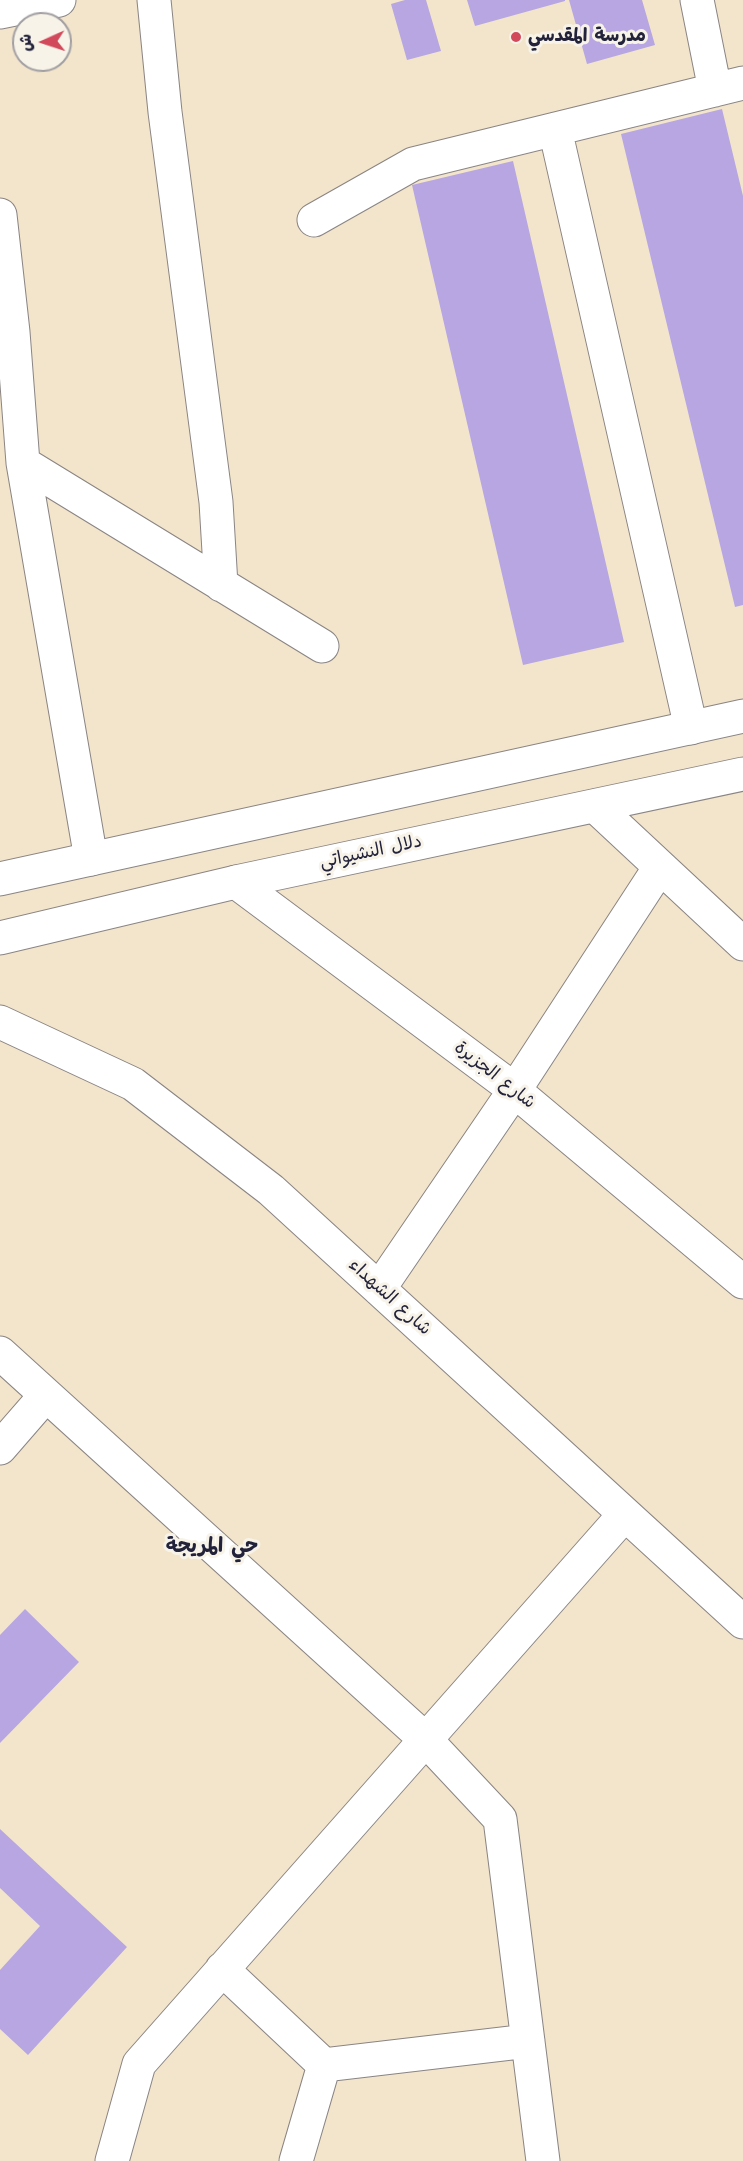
<!DOCTYPE html>
<meta charset="utf-8">
<style>
body{margin:0}
#map{position:relative;width:743px;height:2161px;overflow:hidden;background:#f2e5cb;font-family:"Architects Daughter","Playpen Sans Arabic",sans-serif}
canvas{display:block}
.north{position:absolute;left:12px;top:12px;width:60px;height:60px;box-sizing:border-box;background:#f7f3e8;border:2px solid #a29fa3;border-radius:50%;rotate:267deg;font-size:16px;font-weight:700;line-height:24px;text-align:center;color:#22223b}
.north::after{content:'';display:block;margin:auto;width:21px;height:27px;background:#d1495b;clip-path:polygon(50% 0,100% 100%,50% 72%,0 100%)}
</style>
<div id="map">
<canvas width="743" height="2161"></canvas>
<div class="north">ش</div>
</div>
<script>
const ctx = document.querySelector('canvas').getContext('2d');
ctx.lineJoin = 'round';
function fillPath(path, color) {
  ctx.fillStyle = color;
  ctx.fill(path, 'evenodd');
}
function toPath(rows) {
  const path = new Path2D();
  for (const r of rows) {
    path.moveTo(r[0], r[1]);
    for (let i = 2; i < r.length; i += 2) path.lineTo(r[i], r[i + 1]);
  }
  return path;
}
function strokePath(path, color, width, dash) {
  ctx.strokeStyle = color;
  ctx.lineWidth = width;
  ctx.lineCap = dash ? 'butt' : 'round';
  ctx.setLineDash(dash || []);
  ctx.stroke(path);
}
function write(font, color, halo, rows, align = 'center') {
  ctx.font = font + ' "Architects Daughter","Playpen Sans Arabic",sans-serif';
  ctx.lineWidth = 6;
  ctx.setLineDash([]);
  ctx.textBaseline = 'middle';
  ctx.strokeStyle = halo;
  ctx.fillStyle = color;
  for (const [text, x, y, turn = 0] of rows) {
    ctx.save();
    ctx.translate(x, y);
    ctx.rotate((+turn || 0) * Math.PI / 180);
    ctx.textAlign = isNaN(turn) ? turn : align;
    if (halo) ctx.strokeText(text, 0, 0);
    ctx.fillText(text, 0, 0);
    ctx.restore();
  }
}
const building = toPath([
 [405,0,426,0,441,51,407,60,391,4],
 [467,0,565,0,565,1,475,26],
 [569,0,642,0,655,45,587,64],
 [722,109,743,196,743,605,735,607,621,134],
 [513,161,624,642,523,665,412,185],
 [25,1609,79,1662,0,1743,0,1635],
 [0,1829,127,1947,28,2055,0,2029,0,1970,40,1926,0,1888]
]);
const minor = toPath([
 [154,0,165,112,216,502,221,585],
 [697,0,715,90],
 [0,12,59,0],
 [555,129,691,728],
 [0,215,13,332,23,463],
 [314,220,413,164,743,83],
 [595,806,743,944],
 [91,859,23,463,322,646],
 [236,882,503,1081,743,1282],
 [0,1022,133,1084,271,1190,743,1622],
 [379,1289,514,1091,660,867],
 [0,1353,425,1739,500,1819,543,2161],
 [0,1448,46,1395],
 [222,1969,324,2065,296,2161],
 [324,2065,528,2041],
 [112,2161,139,2064,625,1514]
]);
const primary = toPath([
 [0,879,743,716],
 [0,938,236,882,743,774]
]);
const markers = [
 [516,37,6,"#d1495b"]
];
const poiNames = [
 ["مدرسة المقدسي",528,37]
];
const streetNames = [
 ["دلال النشيواتي",371,853,-12],
 ["شارع الجزيرة",494,1076,38],
 ["شارع الشهداء",389,1298,42]
];
const neighbourhoodNames = [
 ["حي المريجة",212,1548]
];
fillPath(building, '#b7a6e1');
strokePath(minor, '#8a8483', 35);
strokePath(primary, '#8a8483', 35);
strokePath(minor, '#fff', 33);
strokePath(primary, '#fff', 33);
for (const [x, y, r, color] of markers) {
  const dot = new Path2D();
  dot.arc(x, y, r, 0, 2 * Math.PI);
  ctx.fillStyle = color;
  ctx.fill(dot);
  strokePath(dot, '#f7f3e8', 2);
}
write('bold 18px', '#22223b', '#f7f3e8', poiNames, 'left');
write('18px', '#22223b', '#f7f3e8', streetNames);
write('bold 20px', '#22223b', '#f7f3e8', neighbourhoodNames);
</script>
